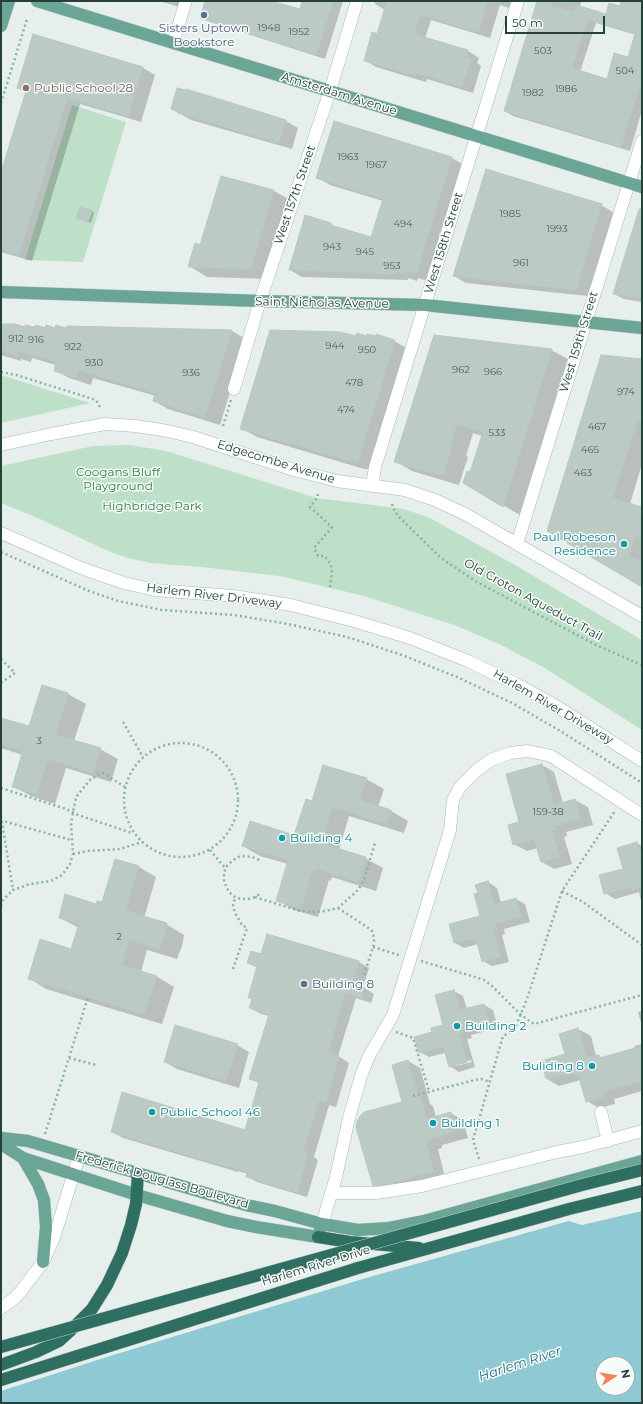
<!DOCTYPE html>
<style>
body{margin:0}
#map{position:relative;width:643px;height:1404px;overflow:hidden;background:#e6efeb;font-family:Montserrat,sans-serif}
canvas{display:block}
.frame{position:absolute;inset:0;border:2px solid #24423a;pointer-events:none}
.north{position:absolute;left:595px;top:1356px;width:40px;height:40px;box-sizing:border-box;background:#f7fbf9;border:1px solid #a3b1ad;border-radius:50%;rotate:78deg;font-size:11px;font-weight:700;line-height:16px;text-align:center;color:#24423a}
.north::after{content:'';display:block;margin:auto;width:14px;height:18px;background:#f4845f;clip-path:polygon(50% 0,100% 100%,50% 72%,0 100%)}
.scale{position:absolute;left:505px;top:16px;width:100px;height:18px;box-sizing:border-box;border:2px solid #24423a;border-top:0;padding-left:5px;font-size:12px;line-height:14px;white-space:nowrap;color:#24423a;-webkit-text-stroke:3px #f7fbf9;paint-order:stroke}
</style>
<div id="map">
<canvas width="643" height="1404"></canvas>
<div class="frame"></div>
<div class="north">N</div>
<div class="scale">50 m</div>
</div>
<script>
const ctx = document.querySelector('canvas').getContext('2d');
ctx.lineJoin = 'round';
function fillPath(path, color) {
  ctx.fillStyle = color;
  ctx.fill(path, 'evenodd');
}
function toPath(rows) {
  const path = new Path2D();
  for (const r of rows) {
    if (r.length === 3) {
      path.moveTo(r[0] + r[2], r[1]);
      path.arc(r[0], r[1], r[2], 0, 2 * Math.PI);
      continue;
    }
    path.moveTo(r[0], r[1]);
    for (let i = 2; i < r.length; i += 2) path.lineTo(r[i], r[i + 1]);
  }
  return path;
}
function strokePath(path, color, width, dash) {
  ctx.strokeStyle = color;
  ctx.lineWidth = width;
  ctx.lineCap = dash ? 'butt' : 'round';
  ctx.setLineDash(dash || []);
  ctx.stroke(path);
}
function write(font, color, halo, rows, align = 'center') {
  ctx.font = font + ' Montserrat,sans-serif';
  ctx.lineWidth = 3;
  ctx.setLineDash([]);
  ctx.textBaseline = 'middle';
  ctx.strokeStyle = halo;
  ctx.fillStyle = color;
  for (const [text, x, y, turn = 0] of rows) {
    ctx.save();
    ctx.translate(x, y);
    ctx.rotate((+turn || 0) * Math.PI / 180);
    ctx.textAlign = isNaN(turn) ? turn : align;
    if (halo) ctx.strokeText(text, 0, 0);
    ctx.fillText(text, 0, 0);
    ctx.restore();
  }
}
const green = toPath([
 [72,105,126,122,83,262,25,260],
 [1,375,90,403,1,423],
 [130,445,166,451,317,498,404,509,428,517,515,565,642,640,642,730,543,667,499,644,454,625,364,596,280,576,201,567,150,563,128,558,108,551,40,519,1,503,1,466,93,446]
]);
const water = toPath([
 [642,1211,642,1403,1,1403,1,1391,110,1356,366,1278,569,1221,582,1225],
 [603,1364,627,1364,627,1388,603,1388]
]);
const shadow = toPath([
 [160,1,180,1,179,7],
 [206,1,274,1,273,3,299,10,302,1,343,1,325,59,210,22,201,17],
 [375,1,511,1,509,8,500,5,490,38,431,20,425,38,468,51,479,58,477,63,481,66,473,93,427,79,426,82,376,67,365,60,378,35,385,10,375,4],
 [538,1,581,1,580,7,606,15,620,7,622,1,642,1,642,110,630,151,513,116,505,111],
 [596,23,636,35,629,58,607,80,580,72],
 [34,35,143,68,155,75,141,122,80,104,32,261,1,252,1,176,26,92,18,87],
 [219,100,286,121,298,128,292,149,191,120,172,109],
 [334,123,452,158,464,165,428,281,418,278,417,281,408,278,408,280,302,277,290,270,331,224,338,229,372,238,383,201,330,185,318,178],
 [221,177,274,191,292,201,268,279,207,277,189,266,201,246],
 [601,205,614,213,588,296,466,283,454,276],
 [92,211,94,213,91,223,78,218],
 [642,218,642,302,624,299,614,294],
 [1,325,25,328,67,330,232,331,246,339,220,425,168,409,154,401,156,396,93,378,91,385,69,378,55,370,56,365,32,358,31,362,21,359,21,361,1,355],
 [366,337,394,341,410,350,374,469,364,469,257,437,241,428,356,338],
 [551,350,568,359,520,515,464,483,471,474,483,436,473,433,466,456,468,457,459,485,412,471,395,461],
 [642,360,642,464,630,504,642,508,642,585,548,531],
 [43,686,68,694,86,704,74,741,100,749,118,759,111,782,66,768,55,804,31,796,13,786,23,755,1,748,1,719,30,727],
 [542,765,554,772,563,803,575,800,588,807,593,825,566,832,567,836,564,837,572,864,554,869,542,862,538,848,527,851,514,844,520,823],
 [366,779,384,789,378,807,391,811,408,821,404,833,349,816,339,850,365,858,383,868,376,891,332,877,331,881,329,880,318,917,294,910,277,900,288,864,260,856,243,846,296,836,313,802],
 [637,843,642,846,642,905,639,892,615,899,605,893,624,869],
 [115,860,139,867,156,877,144,918,166,924,184,935,182,946,177,959,147,950,141,972,156,976,174,987,162,1024,46,989,29,978,72,950,79,928,60,918,102,903],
 [488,882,497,888,501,903,516,899,525,904,530,922,504,929,505,934,502,935,509,962,492,966,483,961,478,944,464,948,455,943,481,916,479,894],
 [268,935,359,962,369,968,363,987,374,994,371,1003,356,998,338,1056,349,1063,336,1107,329,1105,314,1157,318,1160,307,1197,257,1182,247,1176,248,1174,238,1171,238,1172,123,1138,112,1132,245,1131,260,1084,250,1078,269,1016,261,1014,250,1008,258,968,248,963,262,955],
 [454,991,463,996,467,1009,484,1005,493,1010,498,1028,471,1035,472,1038,467,1039,475,1067,459,1072,450,1066,445,1053,429,1057,420,1052,433,1032,445,1026],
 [471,1060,472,1062,456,1066,456,1064],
 [642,1011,642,1026,638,1012],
 [578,1029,591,1036,596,1056,599,1056,603,1058,635,1049,634,1046,642,1044,642,1091,614,1099,615,1104,599,1108,587,1101,581,1080,559,1086,547,1079,566,1055],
 [237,1045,249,1052,239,1088,177,1069,165,1062],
 [408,1061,420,1068,430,1104,433,1106,436,1117,450,1113,463,1120,468,1138,442,1145,442,1148,438,1149,445,1178,386,1192,373,1185,403,1102]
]);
const building = toPath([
 [205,1,271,1,300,9,302,1,333,1,316,55,200,18,205,1],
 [387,1,488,1,478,32,420,15,414,34,468,50,466,57,471,59,462,87,416,73,415,76,364,61,372,32,377,34,387,1],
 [537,1,553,1,551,5,574,12,576,5,606,14,609,3,620,6,621,1,642,1,642,78,621,147,504,111,537,1],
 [588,19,635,34,628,57,614,53,607,79,572,68,588,19],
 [33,34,143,67,128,116,67,98,19,255,1,249,1,172,26,91,17,88,33,34],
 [177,88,185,90,186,89,219,99,286,120,279,143,178,113,178,112,171,109,177,88],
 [334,121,452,157,416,274,406,271,405,274,396,272,395,274,289,270,305,215,331,223,331,225,371,237,383,199,316,178,334,121],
 [486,169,602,204,576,290,453,276,486,169],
 [221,176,274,190,251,269,188,267,195,243,200,245,221,176],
 [80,207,92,210,88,222,76,218,80,207],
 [639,209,642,209,642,298,613,294,639,209],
 [1,324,15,324,25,327,25,325,35,327,36,325,45,328,46,325,55,328,56,325,66,328,67,326,232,330,205,417,153,401,155,393,79,370,76,378,54,371,56,361,17,351,16,355,1,350,1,324],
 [270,330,340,332,356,336,357,333,366,336,367,334,376,336,376,334,395,340,358,461,347,460,240,429,270,330],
 [434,335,552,349,503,507,463,483,467,471,470,472,483,432,456,424,450,446,452,446,443,476,394,462,434,335],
 [601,355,642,359,642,422,637,421,613,498,642,507,642,512,639,521,642,522,642,538,635,536,629,557,642,561,642,587,547,531,601,355],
 [42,685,68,693,56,735,101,748,93,773,48,759,37,794,12,787,22,754,21,754,22,751,1,744,1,718,29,726,42,685],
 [542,764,554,805,575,799,581,818,554,826,556,829,552,830,560,857,541,862,534,839,513,845,508,825,519,822,506,774,542,764],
 [323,765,367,778,360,800,391,810,387,824,332,807,322,841,323,841,323,844,366,857,361,876,358,882,315,868,314,871,312,871,301,908,276,901,288,860,242,846,250,821,294,835,306,799,312,801,323,765],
 [637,842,641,858,639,859,642,872,642,887,632,890,631,887,604,894,599,875,623,869,617,848,637,842],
 [115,859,139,866,126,909,130,911,130,912,167,923,164,935,159,949,129,940,122,965,157,976,144,1014,28,979,40,939,71,949,79,924,59,918,65,894,96,904,97,901,102,902,115,859],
 [488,881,494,904,516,898,521,917,495,924,497,929,493,930,500,957,482,962,476,938,454,943,449,924,480,916,474,894,478,893,475,885,488,881],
 [267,934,359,961,353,983,364,987,361,998,345,993,328,1052,339,1056,326,1102,319,1100,303,1151,308,1153,297,1192,246,1177,247,1172,228,1166,227,1167,111,1132,122,1092,245,1130,259,1082,249,1079,269,1014,249,1008,252,999,248,998,257,966,247,963,251,951,261,954,267,934],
 [454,990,460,1010,484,1004,489,1022,462,1030,463,1033,459,1034,467,1062,449,1067,443,1046,419,1053,414,1037,432,1032,431,1028,443,1025,435,995,454,990],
 [175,1025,238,1044,226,1081,164,1062,175,1025],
 [578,1028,587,1058,599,1055,600,1058,642,1046,642,1081,602,1092,603,1097,586,1102,578,1074,574,1075,573,1072,546,1079,541,1061,565,1054,559,1034,578,1028],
 [408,1060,419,1099,421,1098,427,1119,451,1112,456,1131,430,1138,431,1141,426,1143,434,1171,391,1183,373,1186,356,1128,357,1121,360,1116,364,1112,402,1102,392,1065,408,1060]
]);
const path = toPath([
 [1,103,27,19],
 [1,372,16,375,96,400,100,407],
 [223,426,231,400],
 [318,494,317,498,310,507,332,527,314,548,318,556,325,556,331,565,332,572,330,587],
 [392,504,393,508,398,516,441,558,477,582,594,644,642,665],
 [1,552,89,591,118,601,162,610,234,615,288,624,347,637,402,655,457,677,512,703,562,732,642,783],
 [1,659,15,673,1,683],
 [123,722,143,757],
 [181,800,57],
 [1,788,66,809,78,815,132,833],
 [1,816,13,890],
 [1,823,3,821,71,840],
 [210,850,226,869],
 [73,854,87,851,120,849,142,842],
 [259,860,252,857,245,856,238,857,232,861,227,866,224,872,224,880,226,886,229,892,235,897,241,899,248,899,255,897,261,893],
 [562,891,583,902,642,945],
 [255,897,300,911,312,912,325,911,338,908,358,890,364,880,375,843],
 [1,906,3,900,13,890,30,884,51,881,62,875,70,864,73,854,71,823,76,797,90,780,99,774,103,773,125,787],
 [338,908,367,927,372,931,374,937,374,944,364,975],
 [373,947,399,955],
 [421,961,475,977,484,980,492,986,521,1015,534,1024,642,995],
 [233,969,247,928,242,925,235,913,233,905,235,897],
 [396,1032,413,1038,429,1091],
 [69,1058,96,1065],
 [413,1096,475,1080,481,1079,490,1082],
 [45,1134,88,997],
 [479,1159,473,1140,503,1036,511,1032,515,1028,527,999,562,891,615,811]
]);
const minor = toPath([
 [173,43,186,1],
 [234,389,260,301,330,91,357,1],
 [1,445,51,434,105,424,135,426,163,430,193,437,294,470,337,481,405,490,435,500,465,514,642,616],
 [372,486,375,467,518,1],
 [1,533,81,568,124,583,155,590,233,596,291,605,354,621,410,638,468,661,522,687,556,706,642,761],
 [517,544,642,141],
 [601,1112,608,1141],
 [331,1193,376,1193,422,1186,557,1152,583,1147,642,1131],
 [322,1224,336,1177,349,1118,361,1076,369,1056,393,1015,450,830,453,800,460,787,477,770,491,760,510,753,528,751,551,756,642,815],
 [1,1308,15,1298,21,1291,43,1262,54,1238,79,1156]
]);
const major = toPath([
 [37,1,642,187],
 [1,26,9,1],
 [1,292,260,301,425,305,642,328],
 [1,1138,28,1141,246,1205,275,1211,322,1224,358,1230,389,1228,424,1221,642,1161],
 [1,1144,23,1158,137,1195,227,1221,256,1227,318,1237,321,1227],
 [23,1158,38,1184,44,1200,46,1227,43,1262]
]);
const highway = toPath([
 [318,1237,350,1242,419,1248],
 [1,1365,36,1352,59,1341,70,1331,92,1309,107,1285,122,1253,131,1225,136,1204,138,1173],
 [1,1380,358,1268,569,1209,642,1191]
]);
const highwayBridge = toPath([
 [1,1347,582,1185,642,1170]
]);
const markers = [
 [204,15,4,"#5c6f8a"],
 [26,88,4,"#8d6e63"],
 [624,544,4,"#0f9aa8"],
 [282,838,4,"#0f9aa8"],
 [304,984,4,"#5c6f8a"],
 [457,1026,4,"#0f9aa8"],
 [592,1066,4,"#0f9aa8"],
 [152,1112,4,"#0f9aa8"],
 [433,1123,4,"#0f9aa8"]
];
const numberNames = [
 ["1948",269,28],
 ["1952",299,32],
 ["503",543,51],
 ["504",625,71],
 ["1986",566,89],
 ["1982",533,93],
 ["1963",348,157],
 ["1967",376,165],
 ["1985",510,214],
 ["494",403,224],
 ["1993",557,229],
 ["943",332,247],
 ["945",365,252],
 ["961",521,263],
 ["953",392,266],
 ["912",16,339],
 ["916",36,340],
 ["944",335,346],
 ["922",73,347],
 ["950",367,350],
 ["930",94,363],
 ["962",461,370],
 ["966",493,372],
 ["936",191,373],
 ["478",354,383],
 ["974",626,392],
 ["474",346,410],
 ["467",597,427],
 ["533",497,433],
 ["465",590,450],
 ["463",583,473],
 ["3",39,741],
 ["159-38",548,812],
 ["2",119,937]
];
const serviceNames = [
 ["Sisters Uptown",204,28],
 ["Bookstore",204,42],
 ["Building 8",312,984,"left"]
];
const educationNames = [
 ["Public School 28",34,88]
];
const streetNames = [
 ["Amsterdam Avenue",339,94,17],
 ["West 157th Street",295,195,-71],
 ["West 158th Street",444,243,-73],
 ["Saint Nicholas Avenue",322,303,1],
 ["West 159th Street",579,342,-73],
 ["Edgecombe Avenue",276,462,17],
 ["Harlem River Driveway",214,596,7],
 ["Old Croton Aqueduct Trail",533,600,29],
 ["Harlem River Driveway",553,707,30],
 ["Frederick Douglass Boulevard",162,1180,16],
 ["Harlem River Drive",316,1266,-17]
];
const parkNames = [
 ["Coogans Bluff",118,472],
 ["Playground",118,486],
 ["Highbridge Park",152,506]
];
const cultureNames = [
 ["Paul Robeson",616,537,"right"],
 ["Residence",616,551,"right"],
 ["Building 4",290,838],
 ["Building 2",465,1026],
 ["Buliding 8",584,1066,"right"],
 ["Public School 46",160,1112],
 ["Building 1",441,1123]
];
const waterNames = [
 ["Harlem River",520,1364,-18]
];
fillPath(green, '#bfe0c8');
fillPath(water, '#8ec9d4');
fillPath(shadow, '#0003');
fillPath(building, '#bbcac4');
strokePath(building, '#b8c9c2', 1);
strokePath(minor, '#a8b8b2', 13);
strokePath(major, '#c2cac8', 13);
strokePath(highway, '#c2cac8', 13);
strokePath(path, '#86b3a5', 2.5, [2, 3]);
strokePath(minor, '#fff', 12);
strokePath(major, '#6aa596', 12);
strokePath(highway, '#2f6f62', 12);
strokePath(highwayBridge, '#c2cac8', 13, []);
strokePath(highwayBridge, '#2f6f62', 12);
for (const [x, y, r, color] of markers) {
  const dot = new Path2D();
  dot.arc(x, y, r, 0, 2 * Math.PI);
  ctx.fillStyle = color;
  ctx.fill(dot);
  strokePath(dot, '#f7fbf9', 1.5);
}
write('10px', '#4a645c', null, numberNames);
write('12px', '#4e5e75', '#f7fbf9', serviceNames);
write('12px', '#785e54', '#f7fbf9', educationNames, 'left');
write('12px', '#24423a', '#f7fbf9', streetNames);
write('12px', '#2d7a4b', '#f7fbf9', parkNames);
write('12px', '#0d838f', '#f7fbf9', cultureNames, 'left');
write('italic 13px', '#1c6f80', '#f7fbf9', waterNames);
</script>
